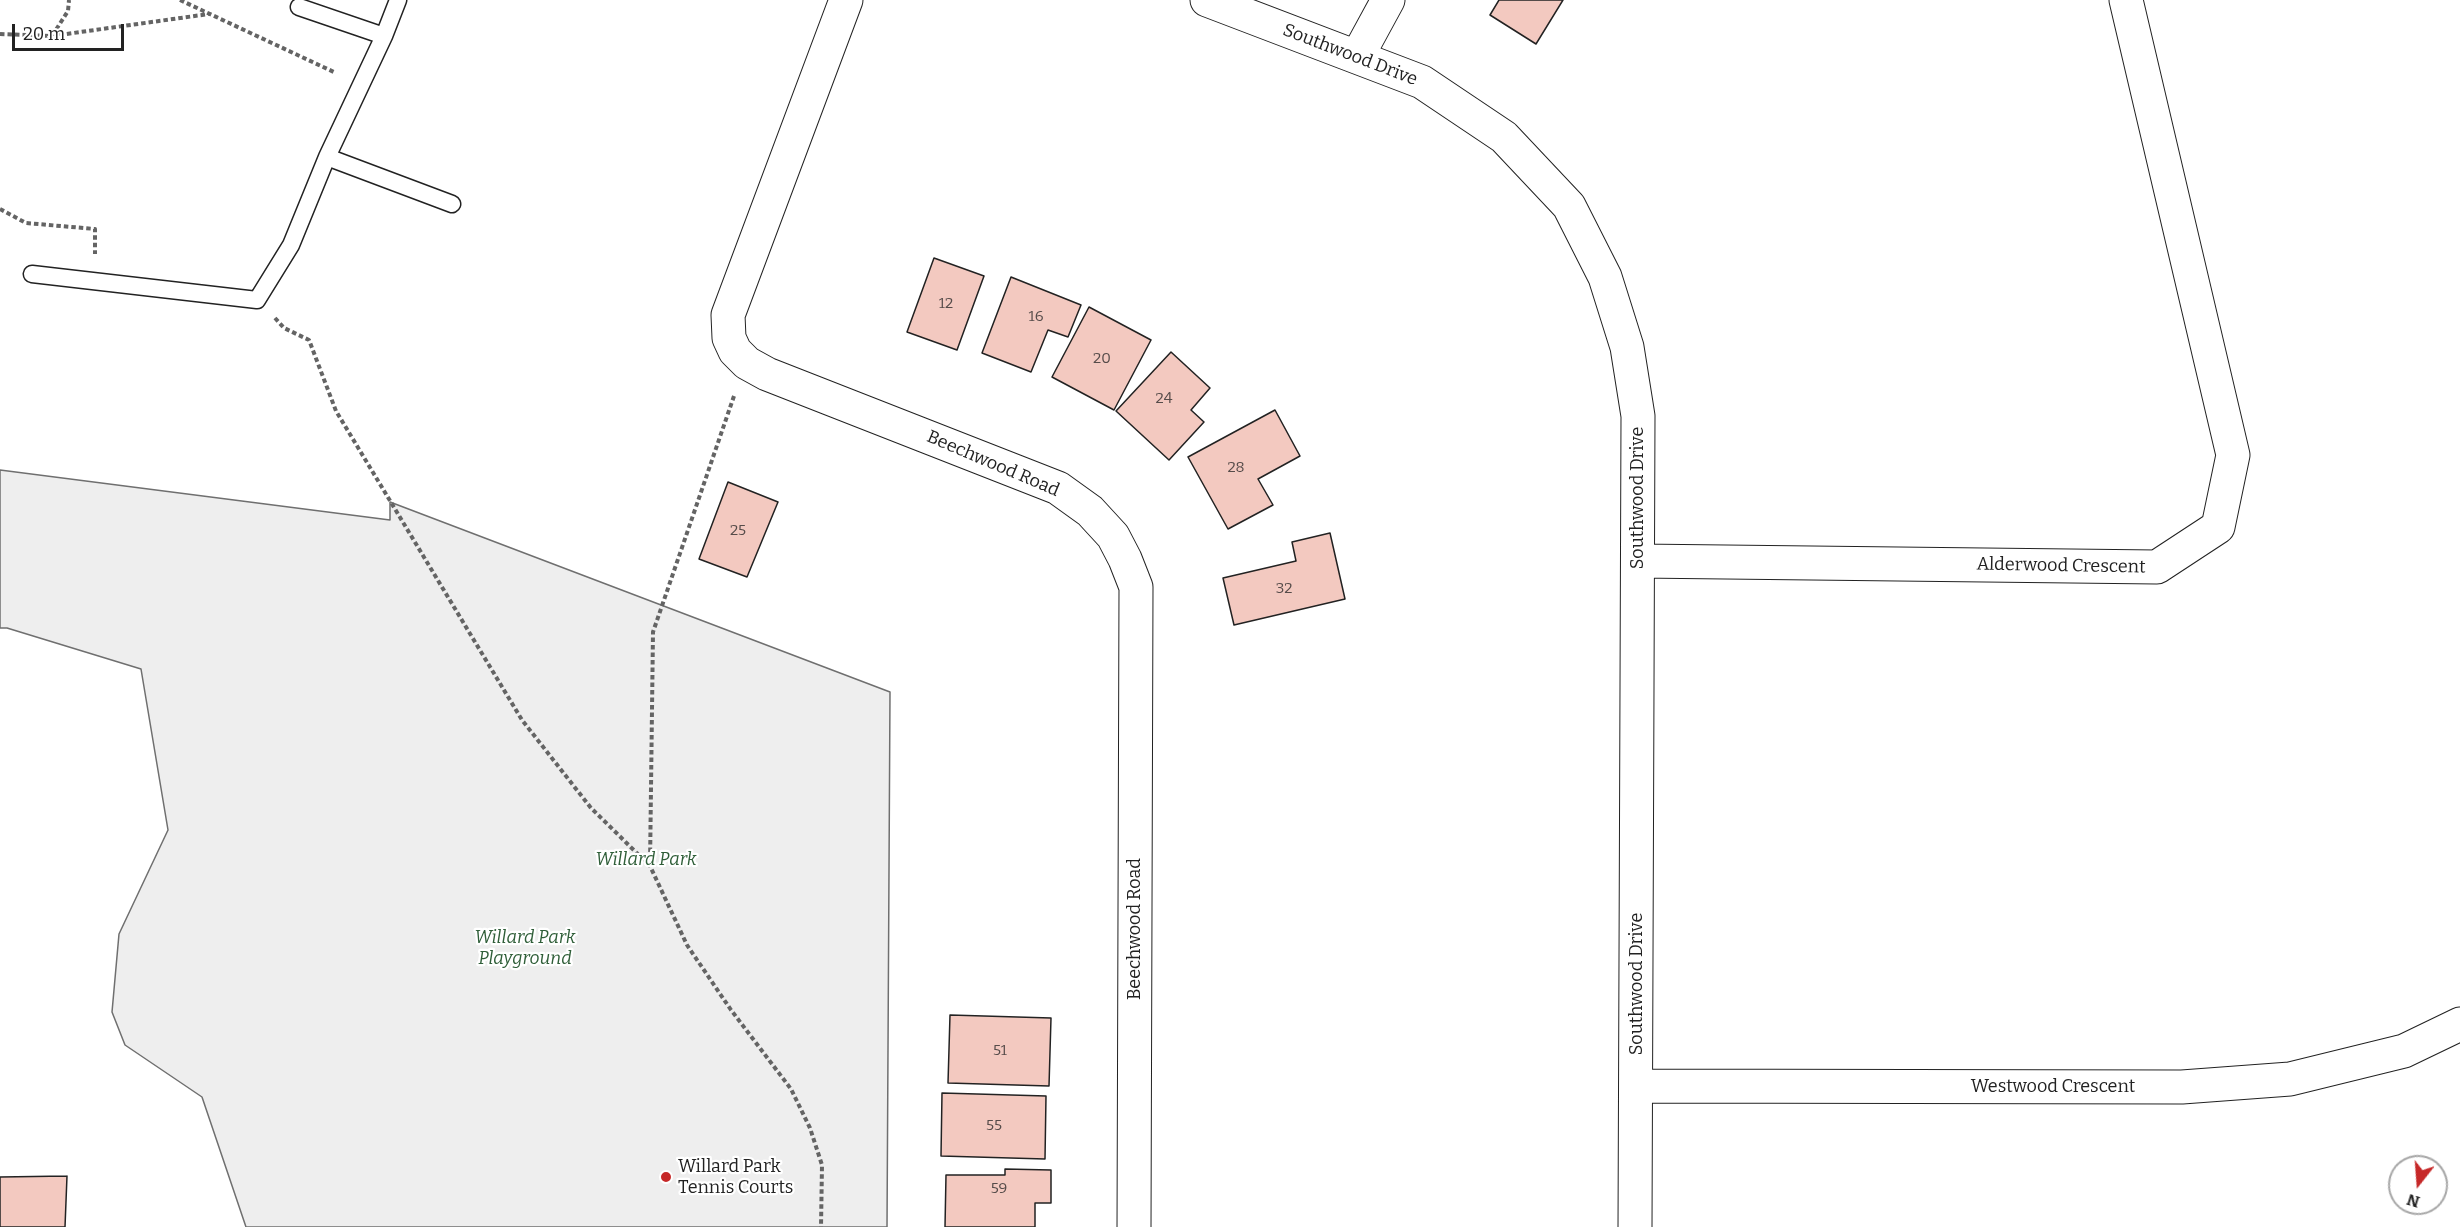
<!DOCTYPE html>
<style>
body{margin:0}
#map{position:relative;width:2460px;height:1227px;overflow:hidden;background:#fff;font-family:Bitter,serif}
canvas{display:block}
.north{position:absolute;left:2388px;top:1155px;width:60px;height:60px;box-sizing:border-box;background:#fff;border:2px solid #a7a7a7;border-radius:50%;rotate:197deg;font-size:16px;font-weight:700;line-height:24px;text-align:center;color:#222}
.north::after{content:'';display:block;margin:auto;width:21px;height:27px;background:#c62828;clip-path:polygon(50% 0,100% 100%,50% 72%,0 100%)}
.scale{position:absolute;left:12px;top:24px;width:112px;height:27px;box-sizing:border-box;border:3px solid #222;border-top:0;padding-left:8px;font-size:18px;line-height:21px;white-space:nowrap;color:#222;-webkit-text-stroke:4px #fff;paint-order:stroke}
</style>
<div id="map">
<canvas width="2460" height="1227"></canvas>
<div class="north">N</div>
<div class="scale">20 m</div>
</div>
<script>
const ctx = document.querySelector('canvas').getContext('2d');
ctx.lineJoin = 'round';
function fillPath(path, color) {
  ctx.fillStyle = color;
  ctx.fill(path, 'evenodd');
}
function toPath(rows) {
  const path = new Path2D();
  for (const r of rows) {
    path.moveTo(r[0], r[1]);
    for (let i = 2; i < r.length; i += 2) path.lineTo(r[i], r[i + 1]);
  }
  return path;
}
function strokePath(path, color, width, dash) {
  ctx.strokeStyle = color;
  ctx.lineWidth = width;
  ctx.lineCap = dash ? 'butt' : 'round';
  ctx.setLineDash(dash || []);
  ctx.stroke(path);
}
function write(font, color, halo, rows, align = 'center') {
  ctx.font = font + ' Bitter,serif';
  ctx.lineWidth = 4.5;
  ctx.setLineDash([]);
  ctx.textBaseline = 'middle';
  ctx.strokeStyle = halo;
  ctx.fillStyle = color;
  for (const [text, x, y, turn = 0] of rows) {
    ctx.save();
    ctx.translate(x, y);
    ctx.rotate((+turn || 0) * Math.PI / 180);
    ctx.textAlign = isNaN(turn) ? turn : align;
    if (halo) ctx.strokeText(text, 0, 0);
    ctx.fillText(text, 0, 0);
    ctx.restore();
  }
}
const green = toPath([
 [0,470,390,520,390,502,890,692,887,1227,246,1227,202,1097,125,1045,112,1012,119,934,168,830,141,669,7,628,0,628,0,470]
]);
const building = toPath([
 [1499,0,1563,0,1536,44,1490,15,1499,0],
 [934,258,984,276,957,350,907,332,934,258],
 [1011,277,1081,305,1068,337,1048,330,1031,372,982,353,1011,277],
 [1089,307,1151,340,1114,410,1052,377,1089,307],
 [1171,352,1210,388,1191,410,1204,422,1169,460,1116,411,1171,352],
 [1275,410,1300,456,1258,479,1273,505,1228,529,1188,457,1275,410],
 [728,482,778,502,747,577,699,559,728,482],
 [1330,533,1345,599,1234,625,1223,578,1296,561,1292,542,1330,533],
 [950,1015,1051,1018,1049,1086,948,1083,950,1015],
 [942,1093,1046,1096,1045,1159,941,1156,942,1093],
 [1005,1169,1051,1170,1051,1203,1035,1203,1035,1227,945,1227,946,1175,1005,1175,1005,1169],
 [67,1176,65,1227,0,1227,0,1177,67,1176]
]);
const path = toPath([
 [180,0,336,73],
 [0,34,52,36,68,11,69,0],
 [52,36,209,14],
 [0,209,26,223,95,229,95,254],
 [275,318,284,328,309,340,336,411,522,720,591,808,649,865],
 [734,396,653,632,650,866,687,945,731,1010,791,1089,810,1128,822,1165,821,1227]
]);
const service = toPath([
 [299,7,384,36],
 [327,157,452,204],
 [32,274,257,300,291,245,327,157,384,36,398,0]
]);
const minor = toPath([
 [846,0,728,315,729,338,735,351,747,363,767,374,1058,488,1090,511,1113,536,1125,559,1136,587,1134,1227],
 [1207,0,1422,82,1504,137,1569,206,1605,277,1627,347,1638,416,1635,1227],
 [1357,57,1388,0],
 [1639,561,2157,567,2218,527,2233,455,2126,0],
 [1636,1086,2182,1087,2290,1079,2404,1051,2460,1024]
]);
const markers = [
 [666,1177,6,"#c62828"]
];
const numberNames = [
 ["12",946,304],
 ["16",1036,317],
 ["20",1102,359],
 ["24",1164,399],
 ["28",1236,468],
 ["25",738,531],
 ["32",1284,589],
 ["51",1000,1051],
 ["55",994,1126],
 ["59",999,1189]
];
const streetNames = [
 ["Southwood Drive",1350,55,21],
 ["Beechwood Road",993,464,23],
 ["Southwood Drive",1638,498,-90],
 ["Alderwood Crescent",2061,566,1],
 ["Beechwood Road",1135,929,-90],
 ["Southwood Drive",1637,984,-90],
 ["Westwood Crescent",2053,1087]
];
const parkNames = [
 ["Willard Park",646,860],
 ["Willard Park",525,938],
 ["Playground",525,959]
];
const poiNames = [
 ["Willard Park",678,1167],
 ["Tennis Courts",678,1188]
];
fillPath(green, '#eee');
strokePath(green, '#6f6f6f', 1.5);
fillPath(building, '#f3c9c0');
strokePath(building, '#222', 1.5);
strokePath(service, '#222', 19);
strokePath(minor, '#222', 35);
strokePath(path, '#646464', 4, [4.5, 3]);
strokePath(service, '#fff', 16);
strokePath(minor, '#fff', 33);
for (const [x, y, r, color] of markers) {
  const dot = new Path2D();
  dot.arc(x, y, r, 0, 2 * Math.PI);
  ctx.fillStyle = color;
  ctx.fill(dot);
  strokePath(dot, '#fff', 2);
}
write('15px', '#564c4a', null, numberNames);
write('18px', '#222', '#fff', streetNames);
write('italic 18px', '#2f5e38', '#fff', parkNames);
write('18px', '#222', '#fff', poiNames, 'left');
</script>
